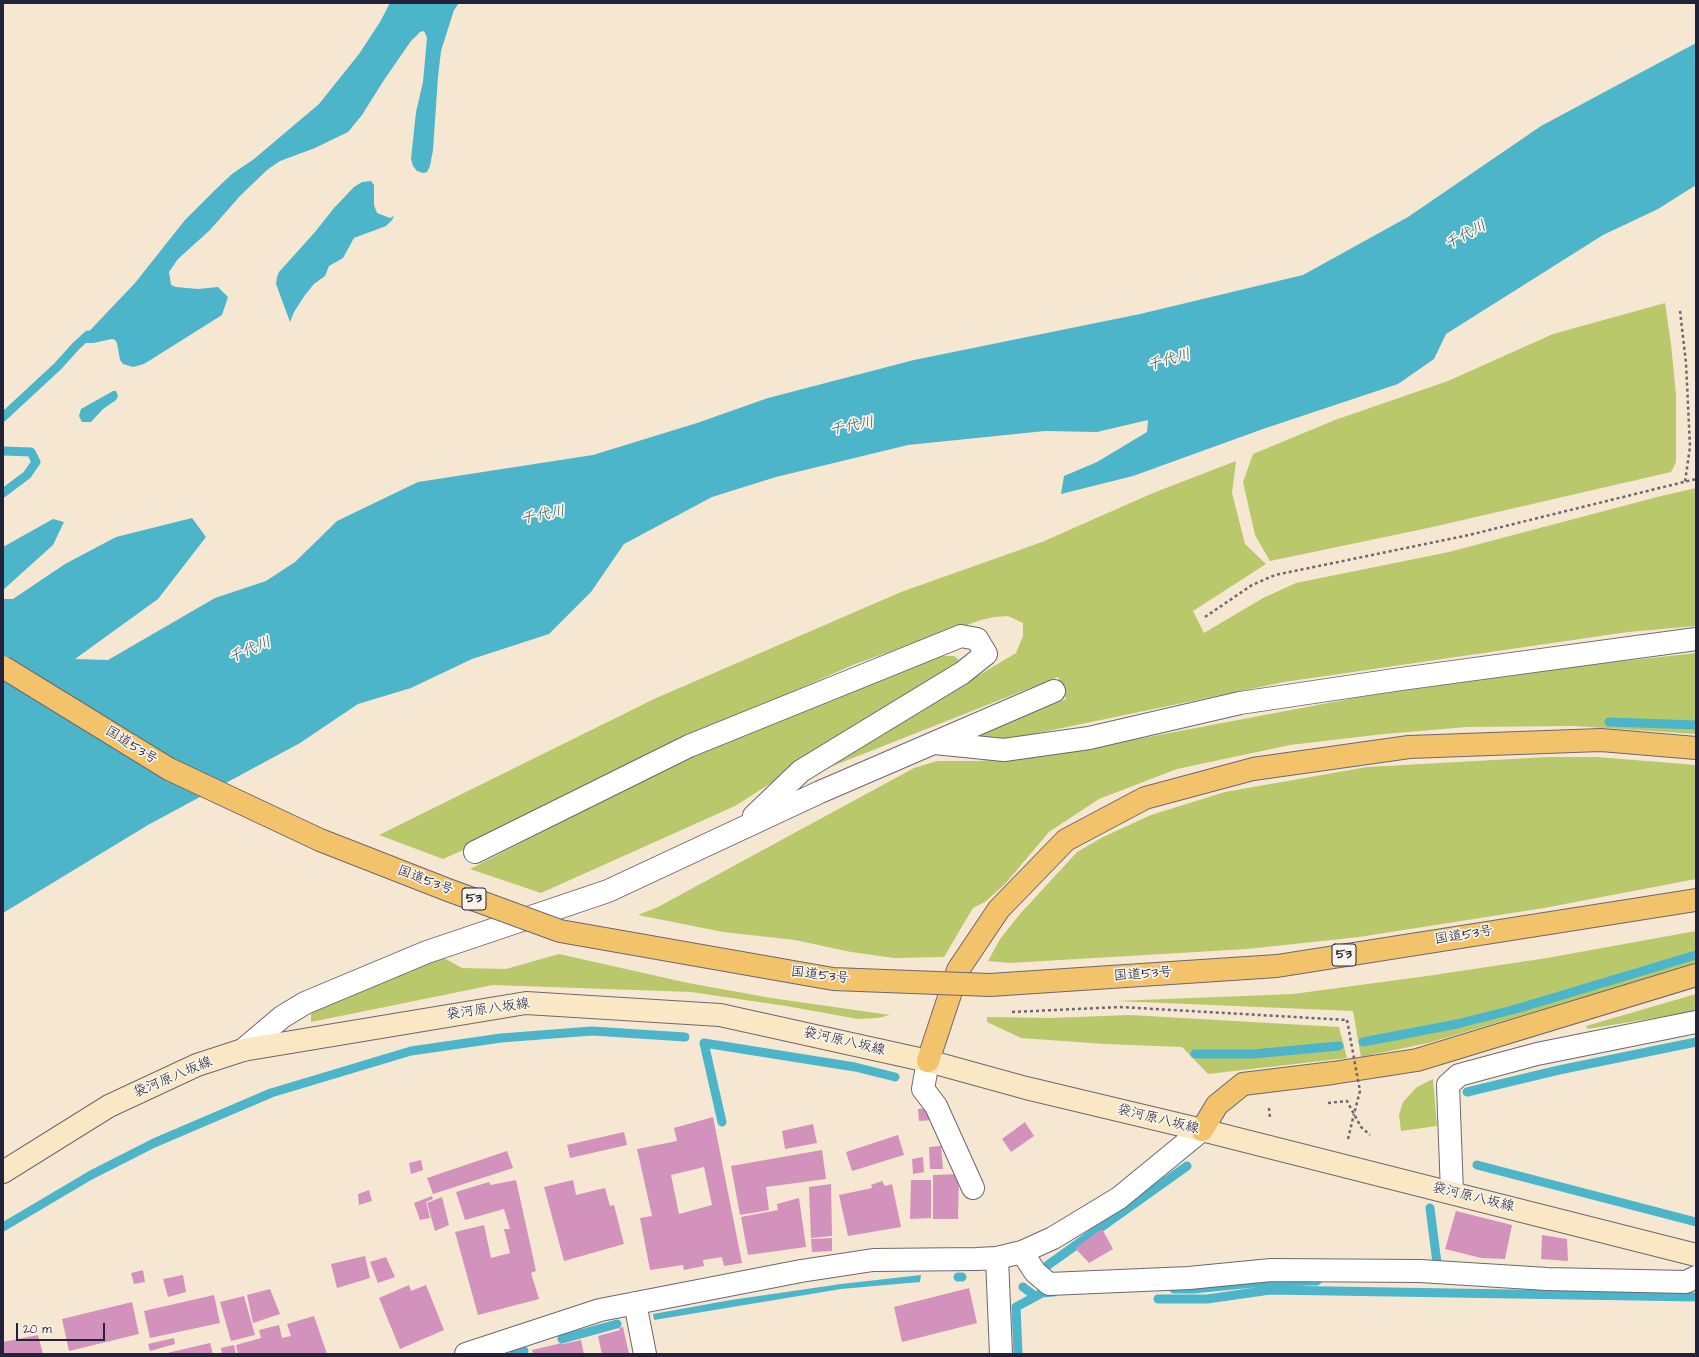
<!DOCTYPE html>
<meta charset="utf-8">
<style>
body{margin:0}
#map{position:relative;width:1699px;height:1357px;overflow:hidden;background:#f6e7d3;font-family:"Architects Daughter",sans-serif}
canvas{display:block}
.frame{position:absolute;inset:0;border:4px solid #22223b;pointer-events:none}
.scale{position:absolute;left:16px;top:1323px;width:89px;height:18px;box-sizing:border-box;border:2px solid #22223b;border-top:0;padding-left:5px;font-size:12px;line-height:14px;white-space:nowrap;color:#22223b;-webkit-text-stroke:3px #f7f3e8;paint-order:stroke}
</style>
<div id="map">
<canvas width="1699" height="1357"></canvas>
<div class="frame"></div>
<div class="scale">20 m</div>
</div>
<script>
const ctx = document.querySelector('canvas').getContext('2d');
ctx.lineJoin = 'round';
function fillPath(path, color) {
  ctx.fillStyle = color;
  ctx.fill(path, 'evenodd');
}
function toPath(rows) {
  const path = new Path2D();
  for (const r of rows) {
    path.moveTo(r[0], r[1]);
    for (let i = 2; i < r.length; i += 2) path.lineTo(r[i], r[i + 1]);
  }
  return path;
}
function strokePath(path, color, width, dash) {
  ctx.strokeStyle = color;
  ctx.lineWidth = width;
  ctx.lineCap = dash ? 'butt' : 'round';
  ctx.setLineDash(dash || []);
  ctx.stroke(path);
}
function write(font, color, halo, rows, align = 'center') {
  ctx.font = font + ' "Architects Daughter","Klee One",sans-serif';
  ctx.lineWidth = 3.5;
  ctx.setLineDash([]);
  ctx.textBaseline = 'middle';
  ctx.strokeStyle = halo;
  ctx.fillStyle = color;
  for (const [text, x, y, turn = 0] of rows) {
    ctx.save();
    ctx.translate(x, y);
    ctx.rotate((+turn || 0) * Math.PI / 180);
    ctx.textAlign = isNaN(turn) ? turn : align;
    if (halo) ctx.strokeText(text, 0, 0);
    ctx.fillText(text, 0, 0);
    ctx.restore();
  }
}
const green = toPath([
 [1665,303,1671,344,1676,395,1676,462,1671,472,1428,528,1270,561,1255,535,1243,482,1253,454,1335,420,1448,381,1553,334],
 [1236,461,1232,493,1245,544,1266,564,1193,611,1204,633,1263,598,1296,583,1449,552,1661,496,1696,488,1696,626,1628,632,1284,682,1009,739,978,738,975,736,1066,699,1058,677,815,773,1016,653,1023,636,1023,623,1008,616,994,617,981,620,855,664,677,743,479,843,443,859,379,835,654,699,901,592,1042,542,1153,493],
 [1696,653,1696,734,1573,726,1467,727,1384,734,1290,745,1177,769,1099,799,1049,832,1005,884,985,902,973,908,944,957,894,958,851,952,795,940,723,932,638,915,658,907,914,768,937,761,980,761,1074,751,1381,693,1570,667],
 [942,656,954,656,958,659,957,665,735,806,541,893,470,869,676,763,885,674],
 [1548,757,1597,757,1696,765,1696,879,1544,908,1359,937,1247,949,1010,963,988,961,1000,939,1020,914,1077,852,1103,837,1151,815,1225,792,1367,767],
 [1696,931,1696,964,1428,1043,1361,1057,1353,1011,1116,1001,1293,994,1427,976,1547,958],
 [559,954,688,983,771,998,890,1015,878,1018,858,1019,786,1006,691,992,493,985,311,1022,311,1014,317,1008,442,957,462,968,506,969],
 [1696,994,1696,1011,1588,1029,1586,1026],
 [1130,1015,1339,1027,1347,1058,1208,1074,1182,1047,1105,1044,1021,1038,987,1022,987,1017,1050,1018],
 [1433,1079,1437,1126,1401,1131,1399,1115,1403,1102,1417,1087]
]);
const water = toPath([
 [390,3,459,3,454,10,441,51,438,77,433,150,430,166,427,172,423,173,417,171,413,166,411,159,416,112,423,82,427,38,424,31,420,32,411,41,384,80,362,115,348,132,315,148,280,161,267,170,240,196,210,230,178,259,169,272,171,285,176,287,198,289,218,287,228,297,222,315,144,364,133,367,123,364,120,360,117,343,115,340,112,339,93,343,78,343,135,283,185,220,216,189,232,174,254,159,319,104,359,54,380,22],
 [1696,43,1696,185,1658,209,1603,235,1446,334,1434,359,1398,384,1263,429,1133,476,1061,494,1064,476,1097,462,1147,432,1148,420,1097,432,1045,431,908,445,776,477,712,497,624,544,591,592,549,634,472,659,411,688,358,704,300,743,148,825,3,913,3,599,13,599,65,564,116,537,192,518,206,537,158,599,75,659,108,660,215,598,266,581,295,562,337,521,418,482,593,455,697,423,768,398,914,360,1140,314,1303,275,1408,217,1541,126],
 [371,181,374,185,374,205,377,213,390,218,394,216,392,220,386,226,354,238,343,258,329,266,325,276,314,284,305,295,294,312,290,322,276,284,277,277,279,272,315,232,334,208,354,187,362,182],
 [113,391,116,391,118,396,116,400,103,409,91,422,82,422,79,416,81,409],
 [53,519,64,522,53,545,3,590,3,547],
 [921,1275,920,1282,841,1289,654,1320,653,1314,731,1300,841,1284]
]);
const stream = toPath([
 [3,417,58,366,76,346,88,335],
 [3,451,31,452,36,462,27,475,3,493],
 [1609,722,1696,725],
 [1363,1042,1457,1024,1516,1009,1696,955],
 [1195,1054,1253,1054,1339,1046],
 [1467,1092,1559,1070,1696,1042],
 [722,1122,704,1043,855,1067,895,1077],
 [1477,1165,1696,1222],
 [1430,1208,1437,1263],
 [3,1227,91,1175,154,1143,271,1093,411,1051,501,1038,592,1031,685,1037],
 [1048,1265,1187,1166],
 [958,1277,962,1277],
 [1023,1287,1035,1296],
 [1174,1289,1193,1289,1264,1282,1317,1281],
 [1158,1299,1207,1299,1270,1290,1696,1297],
 [562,1339,617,1324],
 [514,1354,524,1351],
 [1018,1354,1016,1307,1042,1293,1054,1292]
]);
const building = toPath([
 [932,1108,933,1120,919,1121,918,1109],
 [713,1117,742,1263,724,1266,722,1257,703,1260,704,1266,684,1270,683,1265,650,1270,640,1218,652,1216,637,1149,677,1141,674,1128],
 [704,1167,712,1205,679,1214,671,1175],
 [1025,1122,1034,1136,1011,1152,1002,1139],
 [813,1124,817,1143,785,1149,782,1131],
 [624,1132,627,1145,570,1158,567,1145],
 [898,1135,904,1155,852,1171,846,1152],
 [941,1146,943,1169,930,1169,929,1147],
 [822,1150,826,1179,766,1187,769,1210,740,1215,731,1166],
 [507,1151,513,1168,433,1194,427,1178],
 [923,1157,924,1172,913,1174,912,1159],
 [421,1160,423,1170,411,1174,409,1163],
 [959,1174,958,1219,933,1219,933,1175],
 [516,1180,536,1271,531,1273,539,1299,478,1315,455,1232,484,1225,491,1258,510,1253,504,1229,510,1229,504,1209,465,1220,456,1192,489,1182,491,1185],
 [573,1180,576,1195,605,1188,610,1206,614,1205,624,1244,564,1261,544,1187],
 [911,1180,931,1180,931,1218,910,1219],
 [882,1181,885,1186,892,1184,901,1227,848,1236,839,1195,872,1188,871,1185],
 [831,1184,832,1236,811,1238,809,1187],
 [369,1190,372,1201,359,1205,358,1194],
 [432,1196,433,1199,426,1202,430,1218,420,1220,414,1203],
 [442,1197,449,1225,435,1231,427,1203],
 [799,1198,806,1247,748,1255,741,1217,778,1210,777,1204],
 [1456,1211,1512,1225,1505,1259,1481,1258,1445,1249],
 [1102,1229,1113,1249,1089,1263,1075,1248],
 [1542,1235,1567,1239,1568,1261,1541,1259],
 [832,1238,832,1251,812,1252,811,1239],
 [365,1256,370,1278,337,1288,331,1264],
 [386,1257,395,1277,378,1283,370,1262],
 [143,1270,145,1282,134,1284,131,1273],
 [183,1275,186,1292,168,1297,163,1279],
 [409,1285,411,1291,426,1285,444,1330,400,1349,379,1298],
 [969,1288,977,1323,902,1342,894,1307],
 [270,1289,280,1314,253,1323,247,1295],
 [214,1295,220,1323,150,1338,144,1311],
 [244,1296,255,1335,231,1341,220,1302],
 [132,1302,139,1334,69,1351,62,1319],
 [314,1316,327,1354,238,1354,236,1345,261,1338,259,1330,279,1325,282,1338,291,1336,287,1324],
 [623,1327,629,1354,602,1354,598,1336,620,1330,619,1328],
 [38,1335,43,1354,3,1354,3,1342],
 [174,1338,175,1344,150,1351,148,1344],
 [581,1340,584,1354,533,1354,532,1350,562,1343,563,1344],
 [210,1343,213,1354,167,1354,167,1353],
 [234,1345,236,1354,222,1354,221,1348]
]);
const path = toPath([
 [1680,311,1686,363,1690,447,1685,482],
 [1205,617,1252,585,1275,575,1469,535,1696,479],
 [1012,1012,1120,1007,1347,1020],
 [1328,1103,1347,1101,1361,1127,1370,1135],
 [1269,1108,1270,1118],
 [1348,1139,1354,1114]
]);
const street = toPath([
 [935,743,1004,750,1089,738,1240,703,1401,679,1696,639],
 [475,852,689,746,961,636,977,639,986,654,962,673,801,771,754,816],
 [243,1050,282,1017,305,1003,427,952,608,891,820,792,1054,691],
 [928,1061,923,1089,936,1106,973,1188],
 [1452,1193,1448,1085,1459,1075,1537,1054,1696,1022],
 [1022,1252,1035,1272,1049,1284,1189,1278,1271,1270,1420,1271,1547,1279,1686,1282,1696,1277],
 [997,1258,1001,1354],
 [635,1303,645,1354],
 [466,1354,600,1310,801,1271,873,1260,976,1259,997,1258,1022,1252,1053,1238,1119,1198,1202,1130]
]);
const secondary = toPath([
 [3,1172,109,1106,197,1065,243,1050,526,1003,720,1015,928,1061,1026,1088,1202,1130,1696,1255]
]);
const highway = toPath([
 [990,985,1277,966,1696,900],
 [928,1061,958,970,999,909,1066,840,1145,798,1253,769,1409,747,1601,740,1696,748],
 [1202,1130,1217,1105,1243,1084,1333,1073,1417,1060,1696,975]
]);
const pathBridge = toPath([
 [1347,1020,1360,1091,1354,1114]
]);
const highwayBridge = toPath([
 [3,667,169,769,320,840,448,890,560,931,833,979,990,985]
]);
const shields = [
 [474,899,24],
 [1344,955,24]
];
const shieldNames = [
 ["53",474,899],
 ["53",1344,955]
];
const streetNames = [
 ["国道53号",131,746,32],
 ["国道53号",425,881,21],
 ["国道53号",1464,936,-9],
 ["国道53号",1143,975,-4],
 ["国道53号",820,976,7],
 ["袋河原八坂線",488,1010,-8],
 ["袋河原八坂線",844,1042,13],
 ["袋河原八坂線",173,1078,-23],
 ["袋河原八坂線",1158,1120,14],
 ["袋河原八坂線",1473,1198,14]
];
const waterNames = [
 ["千代川",1466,236,-28],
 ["千代川",1169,361,-16],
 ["千代川",852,427,-11],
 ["千代川",543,516,-11],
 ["千代川",250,651,-23]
];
fillPath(green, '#b9c86a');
fillPath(water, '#4cb5c9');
strokePath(stream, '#4cb5c9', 9);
fillPath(building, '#d392bc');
strokePath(street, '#6c6770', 24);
strokePath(secondary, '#6c6770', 24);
strokePath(highway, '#6c6770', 24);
strokePath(path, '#6c6770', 2.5, [3, 3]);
strokePath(street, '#fff', 22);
strokePath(secondary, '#fae7c3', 22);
strokePath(highway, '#f2c36a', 22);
strokePath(highwayBridge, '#6c6770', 24, []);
strokePath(pathBridge, '#6c6770', 2.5, [3, 3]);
strokePath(highwayBridge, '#f2c36a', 22);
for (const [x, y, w] of shields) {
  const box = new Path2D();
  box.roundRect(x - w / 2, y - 11, w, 22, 3);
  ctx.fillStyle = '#f7f3e8';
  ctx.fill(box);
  strokePath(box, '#22223b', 1);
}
write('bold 13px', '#22223b', null, shieldNames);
write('14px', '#22223b', '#f7f3e8', streetNames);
write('italic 15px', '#31556d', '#f7f3e8', waterNames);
</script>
